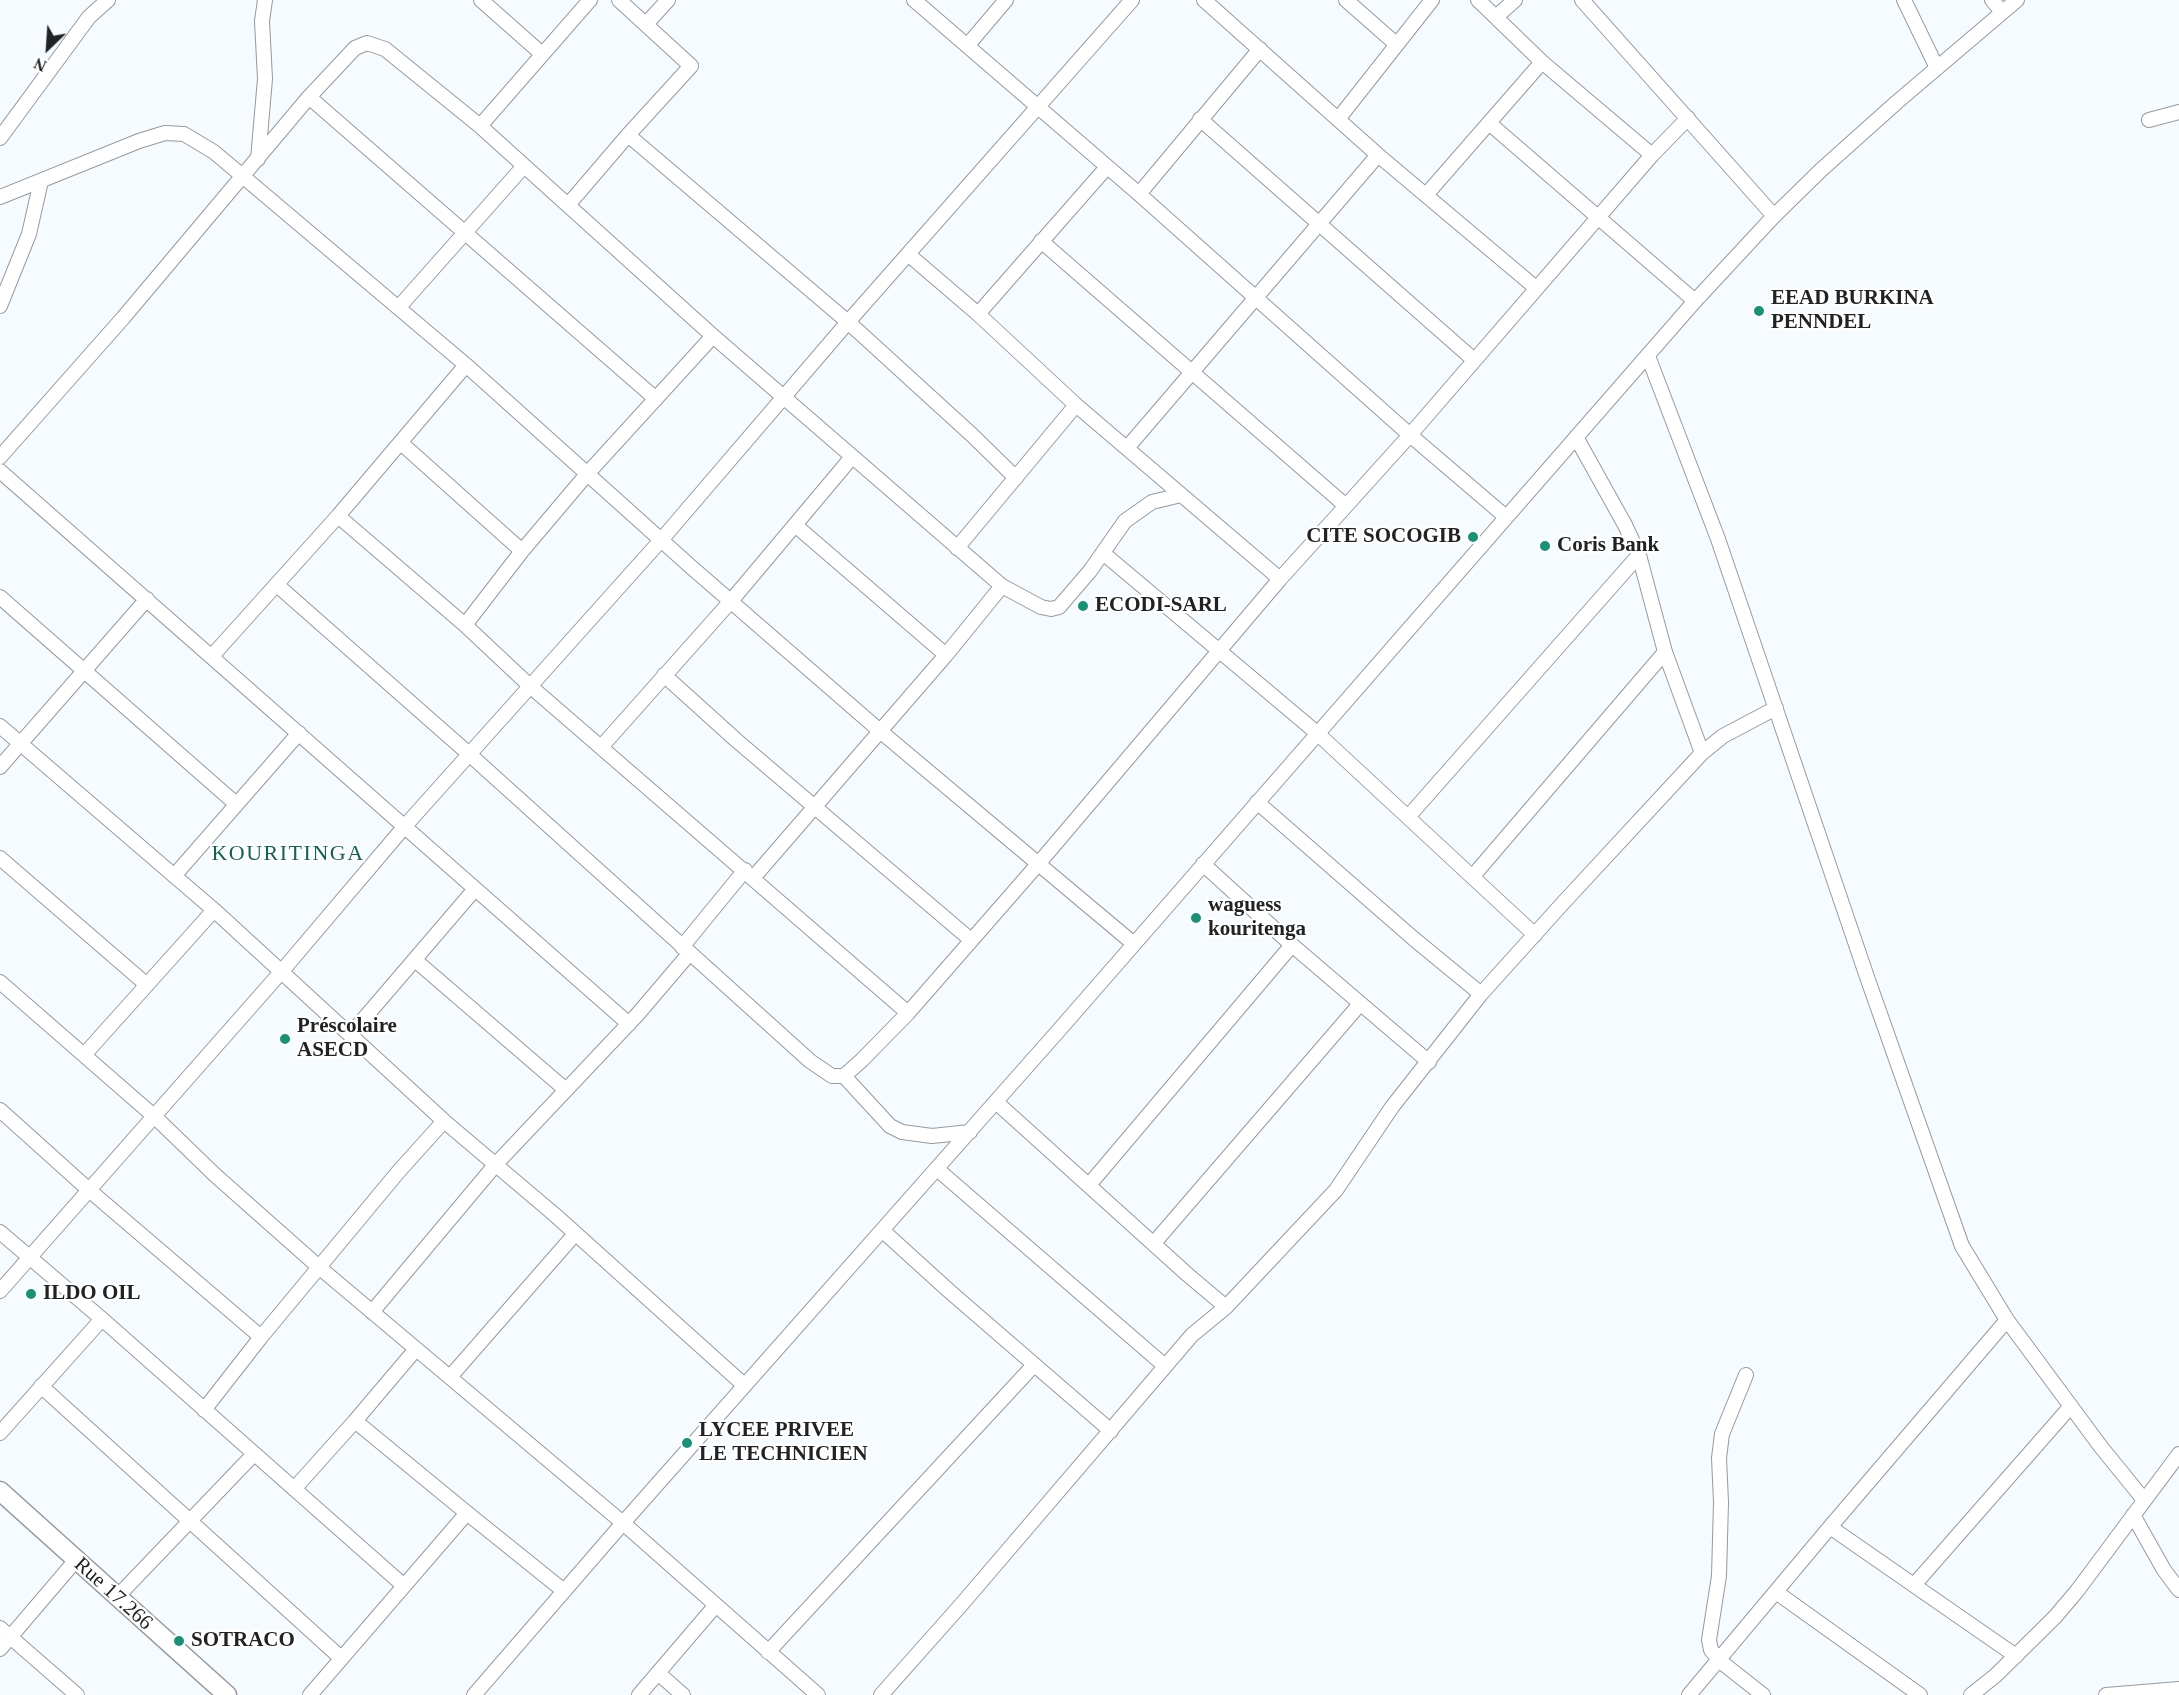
<!DOCTYPE html>
<meta charset="utf-8">
<style>
body{margin:0}
#map{position:relative;width:2179px;height:1695px;overflow:hidden;background:#f6fbff;font-family:Georgia,serif}
canvas{display:block}
.north{position:absolute;left:18px;top:18px;width:60px;height:60px;-webkit-text-stroke:4px #fff;paint-order:stroke;rotate:205deg;font-size:16px;font-weight:700;line-height:24px;text-align:center;color:#202224}
.north::after{content:'';display:block;margin:auto;width:21px;height:27px;background:#202224;clip-path:polygon(50% 0,100% 100%,50% 72%,0 100%)}
</style>
<div id="map">
<canvas width="2179" height="1695"></canvas>
<div class="north">N</div>
</div>
<script>
const ctx = document.querySelector('canvas').getContext('2d');
ctx.lineJoin = 'round';
function toPath(rows) {
  const path = new Path2D();
  for (const r of rows) {
    path.moveTo(r[0], r[1]);
    for (let i = 2; i < r.length; i += 2) path.lineTo(r[i], r[i + 1]);
  }
  return path;
}
function strokePath(path, color, width, dash) {
  ctx.strokeStyle = color;
  ctx.lineWidth = width;
  ctx.lineCap = dash ? 'butt' : 'round';
  ctx.setLineDash(dash || []);
  ctx.stroke(path);
}
function write(font, color, halo, rows, align = 'center') {
  ctx.font = font + ' Georgia,serif';
  ctx.lineWidth = 4.5;
  ctx.setLineDash([]);
  ctx.textBaseline = 'middle';
  ctx.strokeStyle = halo;
  ctx.fillStyle = color;
  for (const [text, x, y, turn = 0] of rows) {
    ctx.save();
    ctx.translate(x, y);
    ctx.rotate((+turn || 0) * Math.PI / 180);
    ctx.textAlign = isNaN(turn) ? turn : align;
    if (halo) ctx.strokeText(text, 0, 0);
    ctx.fillText(text, 0, 0);
    ctx.restore();
  }
}
const minor = toPath([
 [481,0,542,54],
 [914,0,1139,194,1410,435,1506,517],
 [1204,0,1378,155,1536,288],
 [1346,0,1396,44],
 [1478,0,1542,62,1652,155],
 [1582,0,1774,216],
 [1904,0,1937,68],
 [1992,0,2002,12],
 [1497,16,1515,0],
 [646,24,668,0],
 [967,46,1006,0],
 [309,97,656,399],
 [1339,118,1432,0],
 [1200,119,1474,360],
 [2149,120,2179,112],
 [1489,123,1695,301],
 [480,126,590,0],
 [628,135,848,322,972,435,1016,478],
 [0,138,89,17,108,0],
 [258,159,265,79,262,21,265,0],
 [1139,194,1260,49],
 [1426,195,1542,62],
 [0,197,139,141,165,133,184,134,214,152,466,365,690,566,880,731,1134,944],
 [568,205,628,135,691,66,619,0],
 [1041,241,1346,506],
 [909,255,978,314,1076,405,1280,579],
 [0,306,29,234,41,181],
 [399,307,524,166],
 [978,314,1107,167],
 [1648,356,1718,539,1867,977,1962,1246,2007,1320,2101,1447,2144,1500],
 [1576,437,1625,525,1639,555,1665,652,1702,753],
 [401,443,522,551],
 [1127,448,1378,155],
 [0,457,123,318,309,97,355,48,367,43,385,49,480,126,713,336,1002,586],
 [0,471,629,1024],
 [338,516,465,625,530,686,908,1013],
 [795,525,946,655],
 [957,548,1076,405],
 [1103,553,1317,733,1535,935],
 [277,585,469,754,810,1061,832,1076,844,1076,862,1060,908,1013,1039,863,1280,579,1410,435,1652,155,1688,118],
 [0,597,235,803],
 [465,625,522,551,588,473,713,336],
 [212,656,338,516,466,365],
 [664,675,736,740,971,940],
 [0,726,214,910,444,1121,555,1215,744,1385],
 [602,746,731,601,852,457],
 [0,767,147,599],
 [1257,802,1414,939,1481,994],
 [1408,817,1639,555],
 [0,858,147,985],
 [1203,864,1292,945,1429,1062],
 [174,876,299,733],
 [1473,876,1665,652],
 [753,878,946,655,1002,586,1041,607,1051,609,1059,607,1090,571,1125,521,1152,502,1181,495],
 [682,947,745,870],
 [0,982,155,1117,215,1175,320,1268,623,1523,818,1695],
 [350,1035,475,889],
 [84,1055,214,910],
 [844,1076,890,1126,902,1132,932,1136,970,1132],
 [566,1090,637,1015,689,954],
 [996,1102,1188,1275,1226,1307],
 [0,1110,89,1190,261,1337],
 [937,1169,1165,1366],
 [1089,1185,1292,945],
 [883,1231,948,1290,1111,1431],
 [0,1232,102,1319,403,1585],
 [1154,1243,1360,1004],
 [0,1291,282,971,405,826,662,539,848,322,1132,0],
 [372,1312,496,1164,566,1090,415,960],
 [1746,1375,1722,1434,1719,1458,1721,1502,1719,1576,1709,1640,1711,1650,1720,1661,1763,1695],
 [450,1377,575,1234],
 [41,1386,341,1658],
 [204,1410,261,1337,399,1171,444,1121],
 [355,1421,416,1349],
 [0,1433,102,1319],
 [294,1489,355,1421,467,1513],
 [2133,1515,2164,1570,2179,1590],
 [1830,1527,2016,1656],
 [1914,1585,2071,1406],
 [1776,1592,1920,1695],
 [117,1597,254,1454],
 [0,1628,77,1695],
 [0,1649,76,1560],
 [768,1652,1034,1365],
 [658,1673,683,1695],
 [310,1695,467,1513,564,1591],
 [474,1695,623,1523,1060,1029,1695,301,1774,216,1821,170,1897,102,2017,0],
 [639,1695,716,1605],
 [881,1695,961,1605,1192,1335,1226,1307,1336,1190,1392,1107,1481,994,1563,903,1702,753,1723,736,1776,708],
 [1689,1695,1830,1527,2007,1320],
 [1971,1695,1995,1676,2055,1617,2077,1591,2179,1454],
 [2106,1695,2179,1689]
]);
const major = toPath([
 [0,1491,227,1695]
]);
const markers = [
 [1759,311,6,"#199176"],
 [1473,537,6,"#199176"],
 [1545,546,6,"#199176"],
 [1083,606,6,"#199176"],
 [1196,918,6,"#199176"],
 [285,1039,6,"#199176"],
 [31,1294,6,"#199176"],
 [687,1443,6,"#199176"],
 [179,1641,6,"#199176"]
];
const poiNames = [
 ["EEAD BURKINA",1771,299],
 ["PENNDEL",1771,323],
 ["CITE SOCOGIB",1461,537,"right"],
 ["Coris Bank",1557,546],
 ["ECODI-SARL",1095,606],
 ["waguess",1208,906],
 ["kouritenga",1208,930],
 ["Préscolaire",297,1027],
 ["ASECD",297,1051],
 ["ILDO OIL",43,1294],
 ["LYCEE PRIVEE",699,1431],
 ["LE TECHNICIEN",699,1455],
 ["SOTRACO",191,1641]
];
const streetNames = [
 ["Rue 17.266",113,1594,42]
];
const neighbourhoodNames = [
 ["KOURITINGA",288,854]
];
strokePath(minor, '#959a9f', 16);
strokePath(major, '#959a9f', 21);
strokePath(minor, '#fff', 14);
strokePath(major, '#fff', 18);
for (const [x, y, r, color] of markers) {
  const dot = new Path2D();
  dot.arc(x, y, r, 0, 2 * Math.PI);
  ctx.fillStyle = color;
  ctx.fill(dot);
  strokePath(dot, '#fff', 2);
}
write('bold 21px', '#202224', '#fff', poiNames, 'left');
write('21px', '#202224', '#fff', streetNames);
ctx.letterSpacing = '1.5px';
write('22px', '#136350', '#fff', neighbourhoodNames);
ctx.letterSpacing = '0px';
</script>
